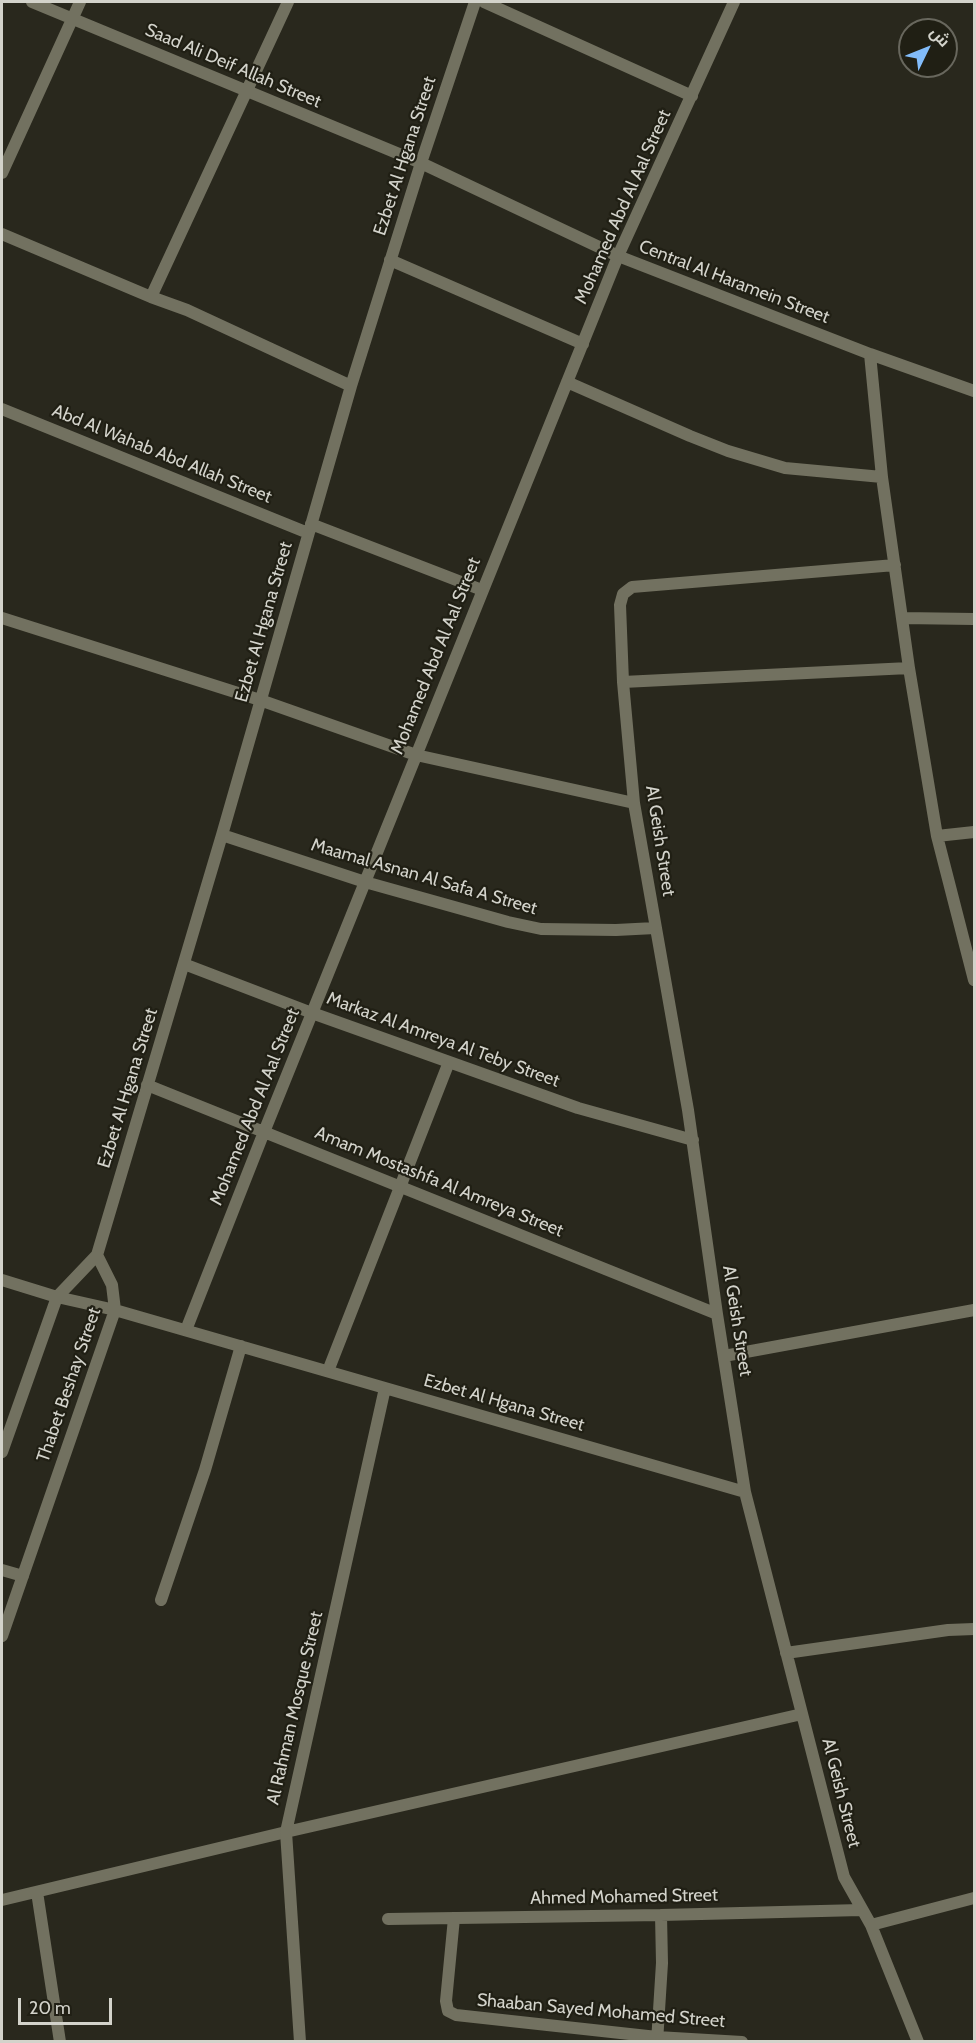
<!DOCTYPE html>
<meta charset="utf-8">
<style>
body{margin:0}
#map{position:relative;width:976px;height:2043px;overflow:hidden;background:#29281d;font-family:Cabin,Cairo,sans-serif}
canvas{display:block}
.frame{position:absolute;inset:0;border:3px solid #d3d3cb;pointer-events:none}
.north{position:absolute;left:898px;top:18px;width:60px;height:60px;box-sizing:border-box;background:#201f14;border:2px solid #68675d;border-radius:50%;rotate:47deg;font-size:16px;font-weight:700;line-height:24px;text-align:center;color:#d3d3cb}
.north::after{content:'';display:block;margin:auto;width:21px;height:27px;background:#82bcfa;clip-path:polygon(50% 0,100% 100%,50% 72%,0 100%)}
.scale{position:absolute;left:18px;top:1998px;width:94px;height:27px;box-sizing:border-box;border:3px solid #d3d3cb;border-top:0;padding-left:8px;font-size:18px;line-height:21px;white-space:nowrap;color:#d3d3cb;-webkit-text-stroke:4px #201f14;paint-order:stroke}
</style>
<div id="map">
<canvas width="976" height="2043"></canvas>
<div class="frame"></div>
<div class="north">ش</div>
<div class="scale">20 m</div>
</div>
<script>
const ctx = document.querySelector('canvas').getContext('2d');
ctx.lineJoin = 'round';
function toPath(rows) {
  const path = new Path2D();
  for (const r of rows) {
    path.moveTo(r[0], r[1]);
    for (let i = 2; i < r.length; i += 2) path.lineTo(r[i], r[i + 1]);
  }
  return path;
}
function strokePath(path, color, width, dash) {
  ctx.strokeStyle = color;
  ctx.lineWidth = width;
  ctx.lineCap = dash ? 'butt' : 'round';
  ctx.setLineDash(dash || []);
  ctx.stroke(path);
}
function write(font, color, halo, rows, align = 'center') {
  ctx.font = font + ' Cabin,sans-serif';
  ctx.lineWidth = 4.5;
  ctx.setLineDash([]);
  ctx.textBaseline = 'middle';
  ctx.strokeStyle = halo;
  ctx.fillStyle = color;
  for (const [text, x, y, turn = 0] of rows) {
    ctx.save();
    ctx.translate(x, y);
    ctx.rotate((+turn || 0) * Math.PI / 180);
    ctx.textAlign = isNaN(turn) ? turn : align;
    if (halo) ctx.strokeText(text, 0, 0);
    ctx.fillText(text, 0, 0);
    ctx.restore();
  }
}
const lane = toPath([
 [37,1892,60,2042],
 [2,1900,286,1832]
]);
const street = toPath([
 [32,2,421,163,618,256,870,354,974,391],
 [484,2,692,96],
 [2,173,80,2],
 [2,234,151,297,187,310,351,386],
 [390,260,583,344],
 [151,297,288,2],
 [870,354,882,477,909,668,937,836,974,980],
 [567,382,690,436,728,451,785,468,882,477],
 [2,409,308,533],
 [311,524,482,590],
 [895,565,632,587,623,594,620,605,623,682,634,803,688,1110,717,1314,745,1492,844,1877,871,1925,918,2042],
 [2,618,260,700,416,755,634,803],
 [902,618,974,619],
 [623,682,909,668],
 [222,835,365,882,508,922,541,929,616,930,655,928],
 [937,836,974,832],
 [184,964,312,1013,578,1108,693,1140],
 [147,1085,717,1314],
 [2,1280,57,1297,115,1310,745,1492],
 [186,1330,264,1132,618,256,734,2],
 [724,1356,974,1310],
 [328,1371,449,1062],
 [2,1452,57,1297,97,1255,222,835,351,386,421,163,475,2],
 [2,1570,23,1576],
 [161,1600,205,1470,241,1346],
 [2,1636,115,1310,112,1285,97,1255],
 [786,1653,948,1630,974,1629],
 [286,1832,802,1714],
 [454,1918,446,2001,448,2011,456,2015,657,2037,742,2042],
 [388,1919,661,1915,861,1910],
 [871,1925,974,1898],
 [300,2042,286,1832,385,1388],
 [657,2042,662,1963,661,1915]
]);
const streetNames = [
 ["Saad Ali Deif Allah Street",233,66,23],
 ["Ezbet Al Hgana Street",405,156,-72],
 ["Mohamed Abd Al Aal Street",623,207,-66],
 ["Central Al Haramein Street",734,282,21],
 ["Abd Al Wahab Abd Allah Street",162,454,22],
 ["Ezbet Al Hgana Street",264,622,-74],
 ["Mohamed Abd Al Aal Street",436,656,-68],
 ["Al Geish Street",660,841,81],
 ["Maamal Asnan Al Safa A Street",424,877,16],
 ["Markaz Al Amreya Al Teby Street",443,1040,20],
 ["Ezbet Al Hgana Street",128,1088,-73],
 ["Mohamed Abd Al Aal Street",255,1107,-68],
 ["Amam Mostashfa Al Amreya Street",439,1182,22],
 ["Al Geish Street",737,1321,81],
 ["Thabet Beshay Street",69,1385,-71],
 ["Ezbet Al Hgana Street",504,1403,16],
 ["Al Rahman Mosque Street",295,1708,-77],
 ["Al Geish Street",841,1793,76],
 ["Ahmed Mohamed Street",624,1897,-1],
 ["Shaaban Sayed Mohamed Street",601,2011,5]
];
strokePath(lane, '#727160', 12);
strokePath(street, '#727160', 12);
write('18px', '#d3d3cb', '#201f14', streetNames);
</script>
